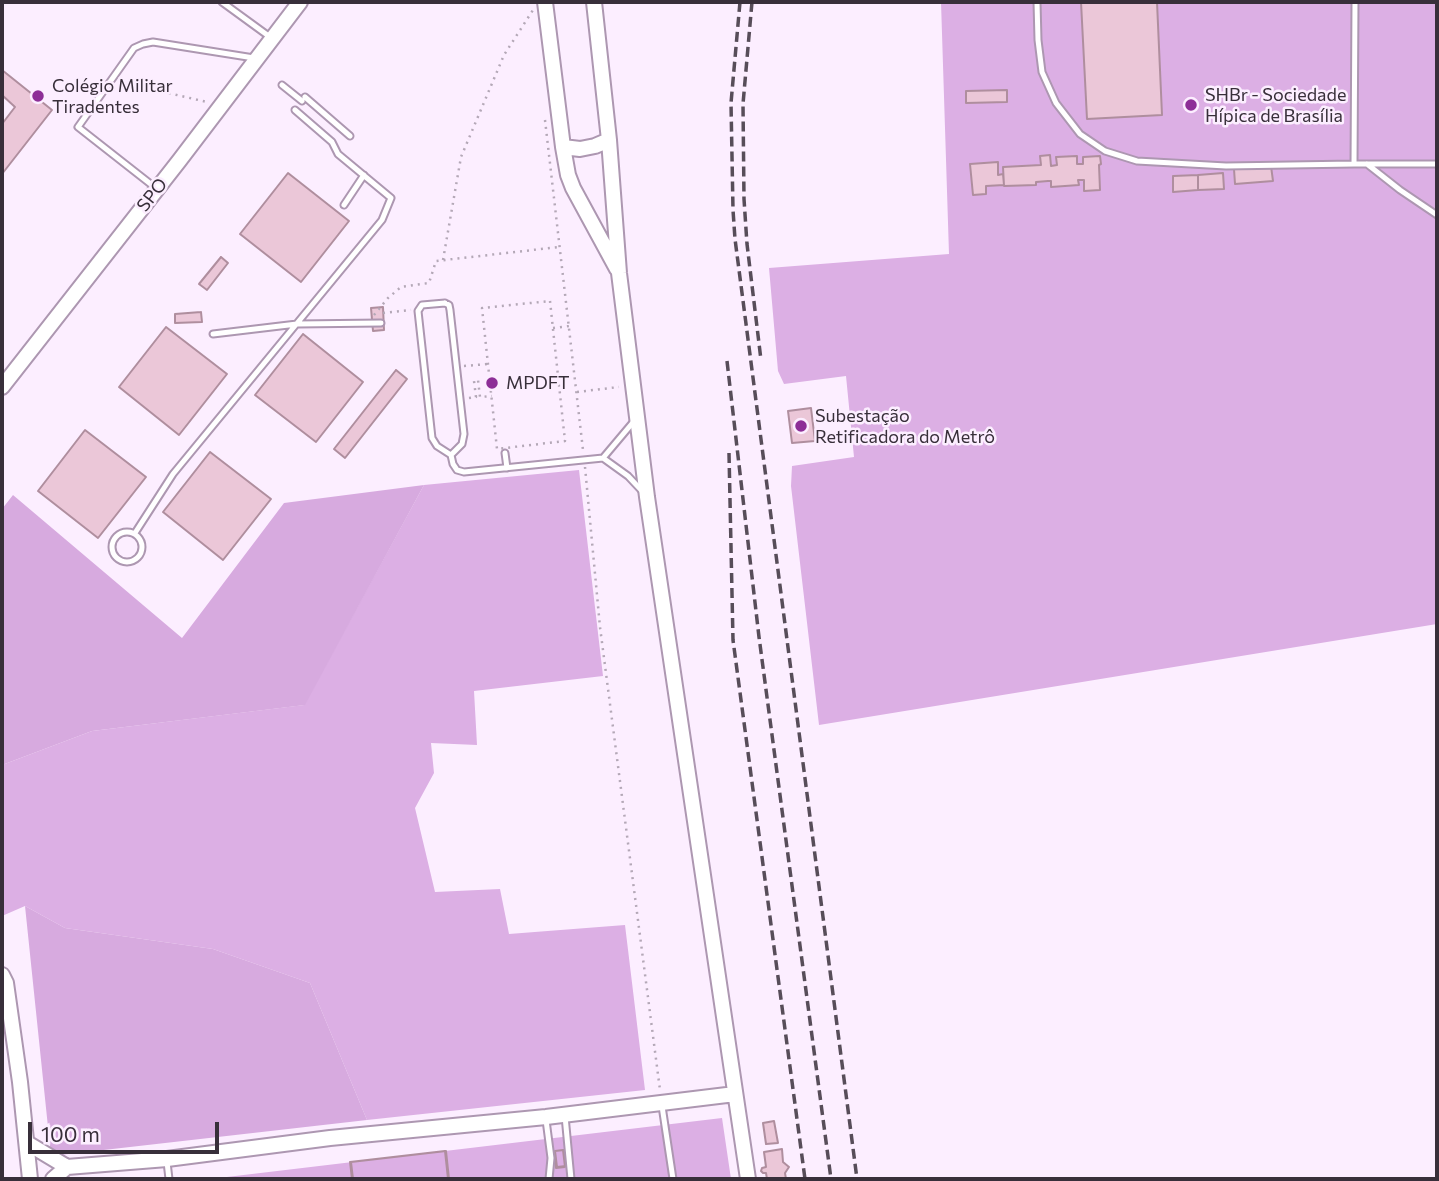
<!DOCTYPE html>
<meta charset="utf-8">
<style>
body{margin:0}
#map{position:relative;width:1439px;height:1181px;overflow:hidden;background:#fceeff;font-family:Commissioner,sans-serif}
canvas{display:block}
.frame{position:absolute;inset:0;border:4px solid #382f3a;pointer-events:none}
.scale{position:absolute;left:28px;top:1122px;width:191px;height:32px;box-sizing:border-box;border:4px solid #382f3a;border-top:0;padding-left:9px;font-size:21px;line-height:24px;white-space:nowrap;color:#382f3a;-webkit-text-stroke:5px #fceeff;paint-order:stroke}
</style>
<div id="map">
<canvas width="1439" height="1181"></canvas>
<div class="frame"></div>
<div class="scale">100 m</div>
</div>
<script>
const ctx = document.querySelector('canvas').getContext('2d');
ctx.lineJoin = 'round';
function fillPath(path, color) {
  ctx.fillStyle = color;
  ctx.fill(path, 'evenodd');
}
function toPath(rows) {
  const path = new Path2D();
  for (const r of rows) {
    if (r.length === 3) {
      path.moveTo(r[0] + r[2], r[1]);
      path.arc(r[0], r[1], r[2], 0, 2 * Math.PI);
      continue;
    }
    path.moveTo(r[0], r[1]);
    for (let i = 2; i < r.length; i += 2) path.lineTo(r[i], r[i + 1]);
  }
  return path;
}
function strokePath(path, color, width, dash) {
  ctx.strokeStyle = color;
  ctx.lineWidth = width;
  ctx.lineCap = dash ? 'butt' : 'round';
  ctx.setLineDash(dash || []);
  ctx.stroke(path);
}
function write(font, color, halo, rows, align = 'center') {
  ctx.font = font + ' Commissioner,sans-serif';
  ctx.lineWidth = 5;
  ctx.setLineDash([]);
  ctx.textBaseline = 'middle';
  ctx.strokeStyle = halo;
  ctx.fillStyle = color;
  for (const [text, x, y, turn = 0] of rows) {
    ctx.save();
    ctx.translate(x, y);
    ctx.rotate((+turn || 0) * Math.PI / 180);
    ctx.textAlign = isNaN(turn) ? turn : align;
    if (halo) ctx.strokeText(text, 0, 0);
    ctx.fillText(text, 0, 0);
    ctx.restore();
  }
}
const green = toPath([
 [941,2,1437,2,1437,624,819,725,791,486,792,466,854,457,846,376,784,384,778,371,769,268,949,254],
 [579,470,603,676,474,691,477,745,431,743,434,773,415,808,435,892,500,889,509,934,625,925,645,1090,367,1120,310,983,213,949,65,928,25,906,2,916,2,765,92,731,304,705,424,485],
 [722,1118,731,1179,210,1179]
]);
const forest = toPath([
 [424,485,305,705,92,731,2,765,2,509,13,495,182,638,284,503],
 [25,906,65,928,213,949,310,983,367,1120,51,1156]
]);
const building = toPath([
 [1081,2,1157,2,1162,115,1087,119,1081,2],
 [2,70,52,110,2,174,2,124,15,107,2,95,2,70],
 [1007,90,1007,102,966,103,966,91,1007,90],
 [1050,155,1051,166,1057,165,1056,157,1077,156,1077,164,1083,164,1083,157,1100,156,1101,164,1099,165,1100,190,1084,191,1084,180,1078,180,1079,185,1051,187,1051,181,1048,181,1036,182,1036,185,1004,186,1003,167,1041,165,1040,156,1050,155],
 [998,162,998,175,1003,174,1004,185,986,186,986,194,973,195,970,164,998,162],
 [1271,166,1273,181,1235,184,1234,169,1271,166],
 [288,173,349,221,301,282,240,234,288,173],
 [1223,173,1224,189,1198,190,1198,175,1223,173],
 [1198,175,1198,190,1173,192,1173,176,1198,175],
 [221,257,228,263,207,290,199,284,221,257],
 [383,307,384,330,373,331,371,308,383,307],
 [201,312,202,322,175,323,175,314,201,312],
 [166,327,227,374,179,435,119,387,166,327],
 [303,334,363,382,316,442,255,395,303,334],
 [396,370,407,379,345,458,334,449,396,370],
 [811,408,815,441,792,443,788,411,811,408],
 [85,430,146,477,98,538,38,491,85,430],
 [210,452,271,499,223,560,163,512,210,452],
 [774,1121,778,1143,766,1144,763,1123,774,1121],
 [782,1149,783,1162,789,1167,785,1173,786,1179,767,1179,766,1173,763,1173,761,1171,762,1168,766,1167,764,1152,782,1149],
 [563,1150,565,1167,556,1168,555,1151,563,1150],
 [564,1150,566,1166,557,1167,555,1151,564,1150],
 [445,1151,448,1179,352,1179,350,1162,445,1151],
 [446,1151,449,1179,353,1179,351,1162,446,1151]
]);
const path = toPath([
 [121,82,207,102],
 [545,120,583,450],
 [443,260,461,157,504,55,533,10],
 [550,301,565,441,497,449,482,308,550,301],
 [383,313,411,310],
 [374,315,388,298,401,287,429,283,436,261,559,247],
 [553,328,570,326],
 [464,366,488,364],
 [577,392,619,387],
 [469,398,476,397,474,381,478,380,480,397,492,396],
 [585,467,600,627,660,1090]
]);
const lane = toPath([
 [222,2,270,37],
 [1037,2,1038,40,1042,72,1056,103,1080,134,1105,151,1137,161,1226,166,1354,164,1355,2],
 [282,85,302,101],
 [305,97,350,136],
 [1354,164,1437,164],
 [1367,164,1400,190,1437,215],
 [157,189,78,127,134,48,143,44,153,42,254,58],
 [344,205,364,175],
 [445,303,449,305,450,310,464,434,462,444,451,455,437,446,432,438,418,311,422,305,445,303],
 [213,334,297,324,381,323],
 [505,453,507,468],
 [451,455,453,464,457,470,464,472,603,458,628,476,644,493],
 [603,458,635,420],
 [127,547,15],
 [135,533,173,474,382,220,391,198,338,154,332,142,295,110],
 [662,1106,673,1179],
 [565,1116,571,1179],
 [546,1120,551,1158,549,1179],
 [167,1162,169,1179]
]);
const secondary = toPath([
 [545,2,563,147,568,175,573,188,617,269],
 [594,2,609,140,619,273,647,497,748,1179],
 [563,147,580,149,595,146,609,140],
 [2,387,179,161,300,2],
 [2,975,6,983,20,1082,30,1179],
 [27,1143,67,1167,167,1159,330,1138,546,1117,735,1094],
 [53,1179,67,1167]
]);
const rail = toPath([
 [740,2,731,103,733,210,735,239,857,1179],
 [752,2,743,104,744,199,747,244,761,360],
 [727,361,759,637,831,1179],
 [729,453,733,640,805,1179]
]);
const markers = [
 [38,96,7,"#8d2e97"],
 [1191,105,7,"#8d2e97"],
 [492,383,7,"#8d2e97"],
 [801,426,7,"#8d2e97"]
];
const poiNames = [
 ["Colégio Militar",52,86],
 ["Tiradentes",52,107],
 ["SHBr - Sociedade",1205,95],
 ["Hípica de Brasília",1205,116],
 ["MPDFT",506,383],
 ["Subestação",815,416],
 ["Retificadora do Metrô",815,437]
];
const streetNames = [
 ["SPO",152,195,-52]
];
fillPath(green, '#dcafe4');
fillPath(forest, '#d7aadf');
fillPath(building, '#ebc7d8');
strokePath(building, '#af8e9e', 2);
strokePath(lane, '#ad97b1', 9);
strokePath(secondary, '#ad97b1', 18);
strokePath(path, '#b4a8b7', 2.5, [2, 5]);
strokePath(lane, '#fff', 5);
strokePath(secondary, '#fff', 14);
strokePath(rail, '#574d59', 3.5, [10, 5]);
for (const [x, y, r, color] of markers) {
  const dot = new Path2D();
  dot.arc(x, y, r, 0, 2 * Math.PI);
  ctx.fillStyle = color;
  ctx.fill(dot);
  strokePath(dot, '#fceeff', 2.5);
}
write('18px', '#382f3a', '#fceeff', poiNames, 'left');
write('18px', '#382f3a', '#fceeff', streetNames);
</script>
